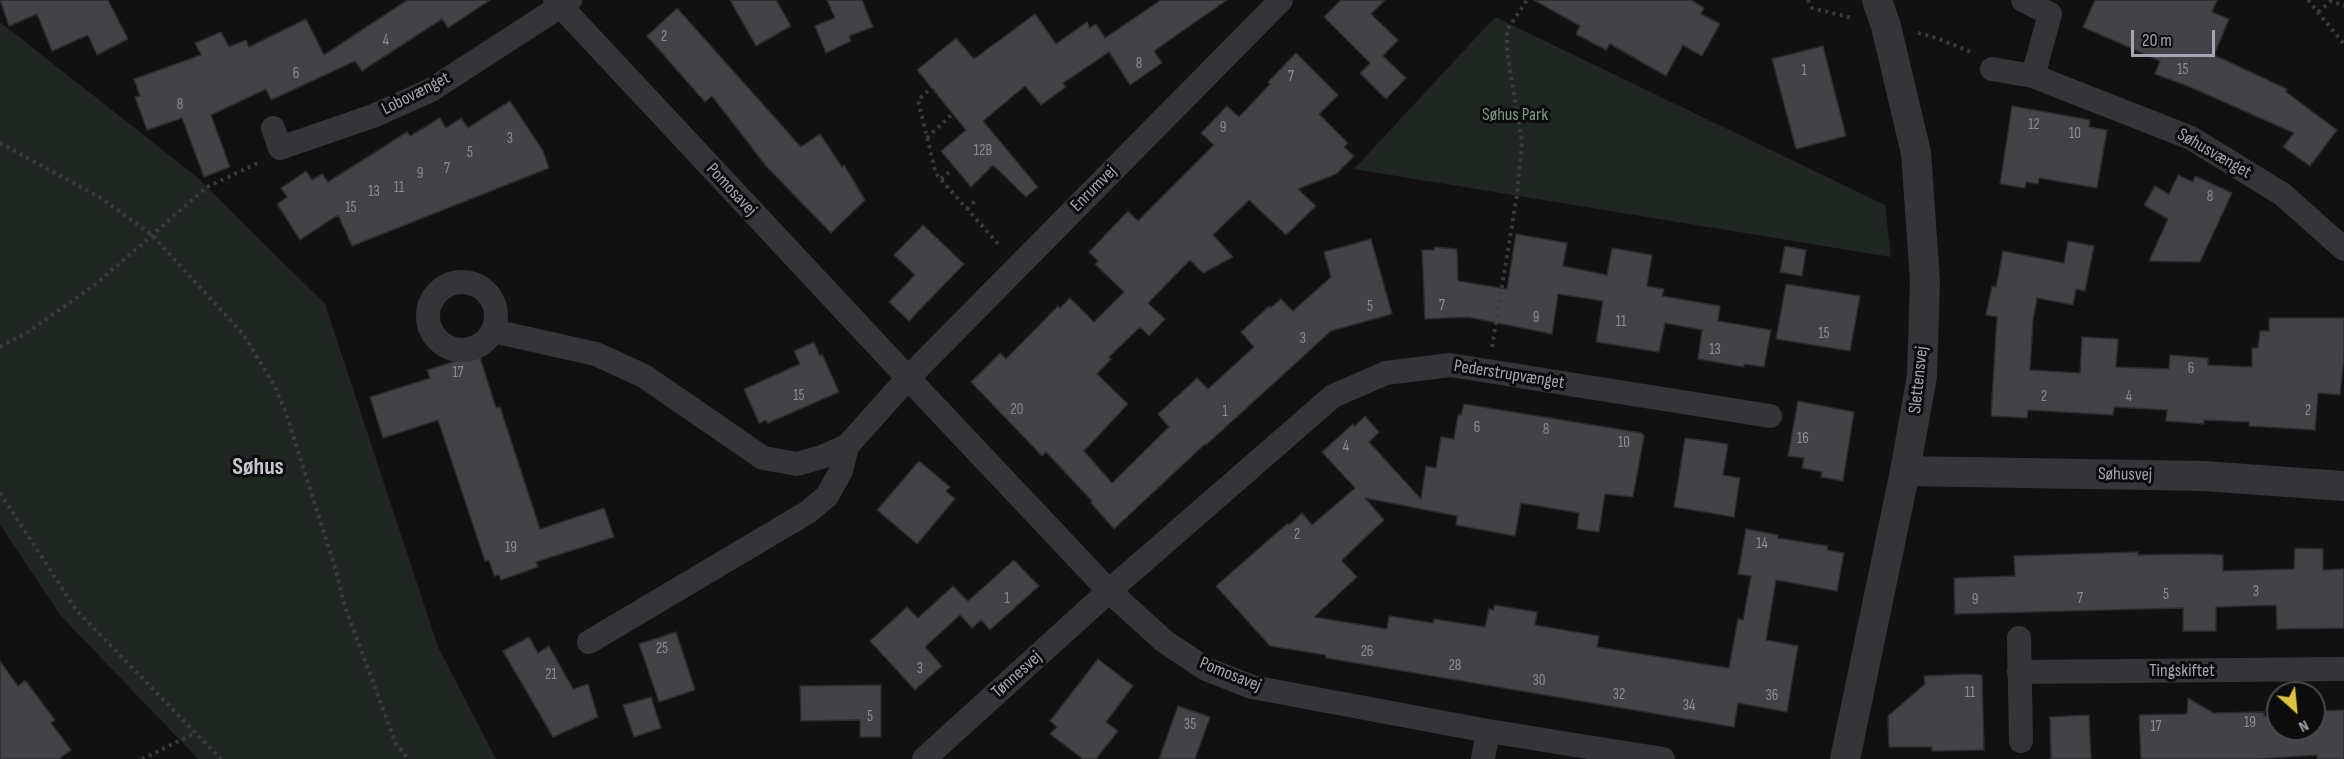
<!DOCTYPE html>
<meta charset="utf-8">
<style>
body{margin:0}
#map{position:relative;width:2344px;height:759px;overflow:hidden;background:#111112;font-family:"Sofia Sans Condensed",sans-serif}
canvas{display:block}
.north{position:absolute;left:2266px;top:681px;width:60px;height:60px;box-sizing:border-box;background:#0c0c0d;border:2px solid #49494f;border-radius:50%;rotate:153deg;font-size:16px;font-weight:700;line-height:24px;text-align:center;color:#a4a5b1}
.north::after{content:'';display:block;margin:auto;width:21px;height:27px;background:#ddc43e;clip-path:polygon(50% 0,100% 100%,50% 72%,0 100%)}
.scale{position:absolute;left:2131px;top:30px;width:84px;height:27px;box-sizing:border-box;border:3px solid #a4a5b1;border-top:0;padding-left:8px;font-size:18px;line-height:21px;white-space:nowrap;color:#a4a5b1;-webkit-text-stroke:4px #0c0c0d;paint-order:stroke}
</style>
<div id="map">
<canvas width="2344" height="759"></canvas>
<div class="north">N</div>
<div class="scale">20 m</div>
</div>
<script>
const ctx = document.querySelector('canvas').getContext('2d');
ctx.lineJoin = 'round';
function fillPath(path, color) {
  ctx.fillStyle = color;
  ctx.fill(path, 'evenodd');
}
function toPath(rows) {
  const path = new Path2D();
  for (const r of rows) {
    if (r.length === 3) {
      path.moveTo(r[0] + r[2], r[1]);
      path.arc(r[0], r[1], r[2], 0, 2 * Math.PI);
      continue;
    }
    path.moveTo(r[0], r[1]);
    for (let i = 2; i < r.length; i += 2) path.lineTo(r[i], r[i + 1]);
  }
  return path;
}
function strokePath(path, color, width, dash) {
  ctx.strokeStyle = color;
  ctx.lineWidth = width;
  ctx.lineCap = dash ? 'butt' : 'round';
  ctx.setLineDash(dash || []);
  ctx.stroke(path);
}
function write(font, color, halo, rows, align = 'center') {
  ctx.font = font + ' "Sofia Sans Condensed",sans-serif';
  ctx.lineWidth = 6;
  ctx.setLineDash([]);
  ctx.textBaseline = 'middle';
  ctx.strokeStyle = halo;
  ctx.fillStyle = color;
  for (const [text, x, y, turn = 0] of rows) {
    ctx.save();
    ctx.translate(x, y);
    ctx.rotate((+turn || 0) * Math.PI / 180);
    ctx.textAlign = isNaN(turn) ? turn : align;
    if (halo) ctx.strokeText(text, 0, 0);
    ctx.fillText(text, 0, 0);
    ctx.restore();
  }
}
const green = toPath([
 [1495,17,1885,205,1891,257,1354,169],
 [0,22,197,177,325,304,438,647,496,759,198,759,60,615,0,525]
]);
const building = toPath([
 [0,0,108,0,128,39,97,55,88,35,52,51,37,14,9,26,0,0],
 [407,0,490,0,448,28,442,19,362,71,355,61,271,100,266,89,211,115,230,167,204,177,182,118,147,130,135,97,140,96,134,79,201,55,195,43,221,32,229,47,246,40,249,47,306,19,324,55,407,0],
 [730,0,776,0,791,26,756,46,730,0],
 [827,0,862,0,873,27,849,36,851,41,826,53,815,26,835,18,827,0],
 [1161,0,1227,0,1154,51,1162,63,1130,85,1109,52,1063,83,1066,87,1041,105,1025,86,983,121,1038,187,1026,197,993,165,971,187,941,151,966,130,917,70,956,38,974,59,1035,14,1056,44,1087,22,1090,28,1096,24,1105,38,1161,0],
 [1341,0,1385,0,1371,14,1398,40,1383,56,1406,78,1386,99,1360,73,1370,63,1324,17,1341,0],
 [1534,0,1691,0,1704,8,1701,14,1720,24,1702,56,1683,45,1666,76,1610,44,1606,50,1576,34,1580,26,1534,0],
 [2095,0,2217,0,2212,12,2229,19,2214,55,2287,89,2286,92,2337,130,2310,166,2283,147,2294,133,2190,87,2155,74,2160,61,2083,27,2095,0],
 [677,8,801,147,820,134,842,167,844,165,865,200,831,233,766,166,712,96,705,102,647,36,677,8],
 [1823,46,1846,136,1796,149,1772,59,1823,46],
 [1296,53,1338,95,1319,114,1348,143,1344,147,1354,156,1336,174,1298,189,1316,206,1286,235,1249,200,1213,235,1233,257,1203,273,1190,260,1148,303,1165,319,1149,336,1140,327,1109,357,1111,359,1097,374,1128,404,1084,451,1112,483,1169,427,1158,414,1197,378,1208,389,1254,347,1241,332,1269,306,1270,308,1281,299,1293,311,1331,277,1324,252,1371,239,1392,314,1331,331,1206,445,1205,444,1114,529,1091,503,1092,501,1046,452,1042,456,971,382,1000,353,1006,359,1058,306,1060,308,1070,298,1094,322,1124,292,1095,264,1098,261,1089,252,1128,211,1138,221,1214,145,1201,133,1227,106,1239,117,1270,84,1268,82,1296,53],
 [510,101,543,151,549,168,352,246,338,215,300,240,277,204,287,197,281,188,306,171,312,180,322,174,328,182,407,132,410,136,440,118,446,128,461,118,468,128,510,101],
 [2012,106,2090,120,2089,127,2107,130,2097,188,2039,178,2038,184,2026,182,2025,188,2000,184,2012,106],
 [2178,175,2193,182,2195,176,2232,193,2200,262,2149,261,2168,219,2144,205,2155,186,2169,194,2178,175],
 [923,225,964,264,909,321,889,302,915,275,894,255,923,225],
 [1516,234,1567,243,1563,266,1607,275,1612,248,1652,255,1647,286,1664,289,1662,296,1720,306,1718,321,1771,330,1764,367,1744,364,1744,367,1698,359,1702,330,1665,323,1659,352,1596,342,1603,301,1558,294,1552,334,1468,317,1425,319,1422,250,1434,250,1434,247,1457,249,1458,281,1507,289,1516,234],
 [2068,241,2094,246,2085,291,2076,289,2073,305,2037,298,2033,321,2030,370,2080,373,2082,337,2118,339,2116,367,2169,369,2170,355,2208,358,2208,365,2252,367,2252,348,2258,348,2260,331,2269,331,2269,318,2344,318,2344,356,2340,395,2318,393,2315,430,2249,426,2249,422,2204,420,2204,424,2166,421,2167,410,2114,407,2113,415,2028,410,2027,418,1991,416,1997,317,1986,315,1992,286,1996,287,2003,251,2064,263,2068,241],
 [1785,246,1806,250,1802,276,1780,272,1785,246],
 [1786,284,1860,296,1850,351,1776,339,1786,284],
 [814,342,820,356,822,354,839,392,768,423,766,420,759,423,744,389,800,364,794,351,814,342],
 [479,354,496,408,500,407,540,529,604,508,614,537,536,562,538,567,501,580,499,575,494,576,489,560,485,561,438,420,383,438,370,397,430,378,427,370,479,354],
 [1798,401,1854,412,1843,481,1821,477,1822,472,1802,468,1804,458,1788,456,1798,401],
 [1464,404,1642,433,1644,436,1633,497,1605,494,1599,532,1577,529,1579,513,1521,503,1515,536,1456,525,1457,516,1365,498,1384,520,1343,559,1342,561,1357,577,1314,617,1387,629,1389,616,1433,623,1434,619,1485,627,1489,609,1494,610,1494,605,1537,612,1535,625,1599,636,1597,647,1729,668,1738,619,1743,620,1751,576,1738,574,1746,529,1778,535,1778,538,1828,546,1827,550,1844,553,1837,591,1776,580,1766,640,1798,646,1787,712,1738,703,1734,727,1326,658,1326,655,1270,646,1216,586,1288,523,1289,525,1302,513,1312,525,1355,488,1322,452,1353,424,1355,426,1365,416,1379,432,1369,442,1421,499,1426,466,1436,468,1441,437,1454,439,1458,415,1461,415,1464,404],
 [1685,438,1728,444,1723,475,1740,478,1734,517,1674,507,1685,438],
 [919,461,950,487,946,491,955,499,917,544,877,510,919,461],
 [2295,548,2323,549,2323,570,2344,569,2344,628,2277,629,2276,605,2216,607,2216,631,2183,631,2183,608,1955,614,1954,578,2015,576,2014,556,2138,552,2138,555,2204,554,2223,555,2223,571,2294,569,2295,548],
 [1014,560,1039,586,990,630,981,620,972,628,960,615,925,647,942,666,915,690,870,641,907,607,918,618,953,586,968,601,1014,560],
 [676,632,695,690,659,702,639,644,676,632],
 [529,637,538,653,549,646,573,689,588,684,598,717,553,737,503,651,529,637],
 [1098,659,1133,686,1106,722,1118,731,1096,759,1083,759,1050,734,1057,727,1050,721,1098,659],
 [0,661,18,686,25,680,55,720,51,723,71,750,59,759,0,759,0,661],
 [1972,674,1982,675,1984,750,1932,751,1932,747,1889,747,1888,716,1925,684,1924,676,1972,674],
 [881,685,881,737,860,737,860,720,801,721,800,686,881,685],
 [651,697,661,728,634,737,623,705,651,697],
 [2188,698,2213,713,2264,712,2264,716,2278,716,2278,729,2314,729,2315,711,2344,710,2344,759,2317,759,2317,755,2259,759,2141,759,2139,715,2187,714,2188,698],
 [1178,706,1210,717,1195,759,1159,759,1178,706],
 [2089,715,2091,759,2051,759,2050,717,2089,715]
]);
const path = toPath([
 [1808,0,1812,8,1852,18],
 [2308,0,2344,44],
 [2318,12,2331,1,2344,6],
 [1918,33,1937,38,1973,53],
 [928,91,918,100,936,174,1001,247],
 [927,138,951,115],
 [0,143,101,198,152,235,243,334,274,385,286,413,336,571,345,607,396,744,408,759],
 [941,179,952,170],
 [967,209,976,200],
 [0,347,28,332,96,284,207,187,260,162],
 [1492,347,1517,195,1522,142,1507,51,1507,30,1527,0],
 [0,493,77,611,221,759],
 [142,759,195,733]
]);
const minor = toPath([
 [555,0,908,378,1109,591,1164,641,1206,669,1252,687,1488,731,1663,759],
 [2023,0,2050,14,2033,76],
 [1992,69,2033,76,2191,138,2282,194,2344,249],
 [273,128,280,148,373,116,431,90,570,0],
 [462,316,34],
 [493,331,596,354,644,376,763,458,797,464,822,457,847,446,908,378,1281,0],
 [2019,638,2021,741],
 [589,642,808,512,827,496,841,471,847,446],
 [2019,672,2344,669],
 [924,759,1109,591,1333,396,1386,373,1450,365,1770,416],
 [1483,759,1488,731]
]);
const tertiary = toPath([
 [1905,471,2204,476,2344,486],
 [1845,759,1905,471,1922,376,1925,281,1916,153,1886,26,1877,0]
]);
const numberNames = [
 ["2",664,37],
 ["4",386,41],
 ["8",1139,64],
 ["15",2183,70],
 ["1",1804,71],
 ["6",296,74],
 ["7",1291,77],
 ["8",180,105],
 ["12",2034,125],
 ["9",1223,128],
 ["10",2075,134],
 ["3",510,139],
 ["12B",983,151],
 ["5",470,153],
 ["7",447,169],
 ["9",420,174],
 ["11",399,188],
 ["13",374,192],
 ["8",2210,197],
 ["15",351,208],
 ["7",1442,306],
 ["5",1370,307],
 ["9",1536,318],
 ["11",1621,322],
 ["15",1824,334],
 ["3",1303,339],
 ["13",1715,350],
 ["6",2191,369],
 ["17",458,373],
 ["15",799,396],
 ["2",2044,397],
 ["4",2129,397],
 ["20",1017,410],
 ["2",2308,411],
 ["1",1225,412],
 ["6",1477,428],
 ["8",1546,430],
 ["16",1803,439],
 ["10",1624,443],
 ["4",1346,447],
 ["2",1297,535],
 ["14",1762,544],
 ["19",511,548],
 ["3",2256,592],
 ["5",2166,595],
 ["1",1007,599],
 ["7",2080,599],
 ["9",1975,600],
 ["25",662,649],
 ["26",1367,652],
 ["28",1455,666],
 ["3",920,669],
 ["21",551,675],
 ["30",1539,681],
 ["11",1970,693],
 ["32",1619,695],
 ["36",1772,696],
 ["34",1689,706],
 ["5",870,717],
 ["19",2250,723],
 ["35",1190,725],
 ["17",2156,727]
];
const streetNames = [
 ["Lobovænget",416,94,-27],
 ["Søhusvænget",2214,154,30],
 ["Enrumvej",1094,189,-45],
 ["Pomosavej",731,190,47],
 ["Pederstrupvænget",1509,375,9],
 ["Slettensvej",1919,380,-84],
 ["Søhusvej",2125,475,1],
 ["Tingskiftet",2182,671],
 ["Tønnesvej",1017,675,-42],
 ["Pomosavej",1230,675,22]
];
const parkNames = [
 ["Søhus Park",1515,115]
];
const districtNames = [
 ["Søhus",258,468]
];
fillPath(green, '#202622');
fillPath(building, '#434347');
strokePath(building, '#2c2b2e', 1.5);
strokePath(path, '#3a3b40', 4, [3, 4.5]);
strokePath(minor, '#343439', 24);
strokePath(tertiary, '#343439', 30);
write('15px', '#8c8c96', null, numberNames);
write('18px', '#a4a5b1', '#0c0c0d', streetNames);
write('18px', '#7c9b84', '#0c0c0d', parkNames);
write('bold 24px', '#c4c5ce', '#0c0c0d', districtNames);
</script>
